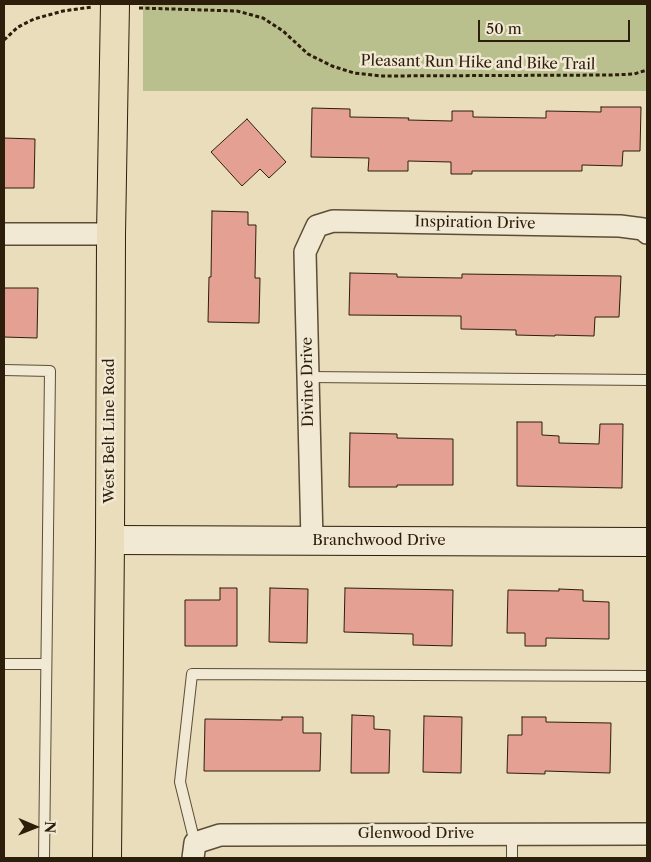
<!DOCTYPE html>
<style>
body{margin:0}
#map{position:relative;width:651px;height:862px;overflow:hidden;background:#e9ddbb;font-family:"Libre Caslon Text",serif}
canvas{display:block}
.frame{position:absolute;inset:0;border:5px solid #2d1d0b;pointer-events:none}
.north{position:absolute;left:10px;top:802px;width:50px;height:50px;-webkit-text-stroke:4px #f1e9d3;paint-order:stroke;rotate:91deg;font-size:14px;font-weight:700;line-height:20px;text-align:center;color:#2d1d0b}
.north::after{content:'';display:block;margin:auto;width:18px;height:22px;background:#2d1d0b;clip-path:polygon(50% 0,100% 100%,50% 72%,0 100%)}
.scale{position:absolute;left:478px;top:20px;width:152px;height:22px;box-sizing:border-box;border:2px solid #2d1d0b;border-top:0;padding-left:6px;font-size:15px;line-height:18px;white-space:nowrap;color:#2d1d0b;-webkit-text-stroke:4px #f1e9d3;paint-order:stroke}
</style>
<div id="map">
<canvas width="651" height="862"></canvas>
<div class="frame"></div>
<div class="north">N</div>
<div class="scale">50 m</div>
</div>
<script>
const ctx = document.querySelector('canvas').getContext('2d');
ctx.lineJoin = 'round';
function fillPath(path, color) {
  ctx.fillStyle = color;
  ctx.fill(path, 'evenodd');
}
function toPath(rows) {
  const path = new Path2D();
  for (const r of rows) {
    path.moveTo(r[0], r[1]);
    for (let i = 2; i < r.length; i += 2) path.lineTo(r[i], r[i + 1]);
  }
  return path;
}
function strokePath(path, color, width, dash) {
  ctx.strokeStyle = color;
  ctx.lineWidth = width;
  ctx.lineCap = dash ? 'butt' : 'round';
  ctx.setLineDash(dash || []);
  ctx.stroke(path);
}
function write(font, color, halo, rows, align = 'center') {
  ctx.font = font + ' "Libre Caslon Text",serif';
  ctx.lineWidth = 5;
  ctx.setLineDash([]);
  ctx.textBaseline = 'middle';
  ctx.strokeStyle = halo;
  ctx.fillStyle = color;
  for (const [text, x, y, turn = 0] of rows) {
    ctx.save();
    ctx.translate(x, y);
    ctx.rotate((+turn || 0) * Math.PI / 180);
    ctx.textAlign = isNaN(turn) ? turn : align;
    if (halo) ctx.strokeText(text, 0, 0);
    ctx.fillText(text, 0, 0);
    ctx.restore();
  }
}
const green = toPath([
 [143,4,647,4,647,91,143,91]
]);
const building = toPath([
 [601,107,641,107,640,151,623,151,622,166,582,165,582,171,472,171,472,174,451,174,451,162,408,161,408,171,368,171,369,158,311,157,312,108,350,109,350,117,409,118,408,120,452,121,452,111,473,111,473,117,546,118,546,111,601,112,601,107],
 [247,119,286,162,269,178,260,169,242,186,211,152,247,119],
 [4,138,35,139,34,188,4,188,4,138],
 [212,211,248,212,248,225,256,225,255,278,260,278,259,323,208,322,209,277,211,277,212,211],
 [350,273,397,274,397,277,462,278,462,274,621,276,619,317,595,317,594,336,555,335,555,336,516,335,516,330,461,329,461,316,349,315,350,273],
 [4,288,38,288,37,338,4,337,4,288],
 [517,422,542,422,542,435,559,436,559,443,599,444,600,424,623,424,622,488,517,486,517,422],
 [350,433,397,434,397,438,453,439,453,485,397,485,397,487,349,487,350,433],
 [220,588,237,588,237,646,185,646,185,600,220,600,220,588],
 [270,588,308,589,307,643,269,642,270,588],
 [345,588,453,590,452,646,413,645,413,634,344,632,345,588],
 [559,589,583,590,583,601,609,602,609,639,546,638,546,646,525,646,525,633,507,633,508,590,559,591,559,589],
 [352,715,374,716,374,729,390,730,389,773,351,773,352,715],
 [424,716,462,717,461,773,423,772,424,716],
 [282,717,303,717,303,733,321,733,320,771,204,771,205,719,282,720,282,717],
 [522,717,546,717,546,722,611,723,610,773,545,771,545,774,507,773,508,735,522,735,522,717]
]);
const path = toPath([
 [139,8,237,11,263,18,283,31,308,54,332,66,354,73,381,76,612,75,634,74,647,70],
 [4,40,18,27,34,19,63,11,92,7]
]);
const lane = toPath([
 [4,370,50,371,44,858],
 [308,377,647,380],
 [4,664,46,664],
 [195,843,180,782,192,674,647,676],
 [512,858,512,834]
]);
const street = toPath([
 [4,234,111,234],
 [312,541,305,252,317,226,333,221,620,226,643,229,647,233],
 [193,858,195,843,220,835,647,834]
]);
const secondary = toPath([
 [110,540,647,542]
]);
const primary = toPath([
 [107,858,110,540,111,234,115,4]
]);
const streetNames = [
 ["Pleasant Run Hike and Bike Trail",478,63,1],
 ["Inspiration Drive",475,223,1],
 ["Divine Drive",308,382,-91],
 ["West Belt Line Road",110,431,-90],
 ["Branchwood Drive",379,541],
 ["Glenwood Drive",416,834]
];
fillPath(green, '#b9c08e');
fillPath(building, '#e4a193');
strokePath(building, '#2d1d0b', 1);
strokePath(lane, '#5c4d37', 12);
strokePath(street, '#5c4d37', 24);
strokePath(secondary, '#2d1d0b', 30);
strokePath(primary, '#2d1d0b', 30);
strokePath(path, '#2d1d0b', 3, [4, 2.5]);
strokePath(lane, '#f1e9d3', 10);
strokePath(street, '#f1e9d3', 21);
strokePath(secondary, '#f1e9d3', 28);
strokePath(primary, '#e9ddbb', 28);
write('15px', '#2d1d0b', '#f1e9d3', streetNames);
</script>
